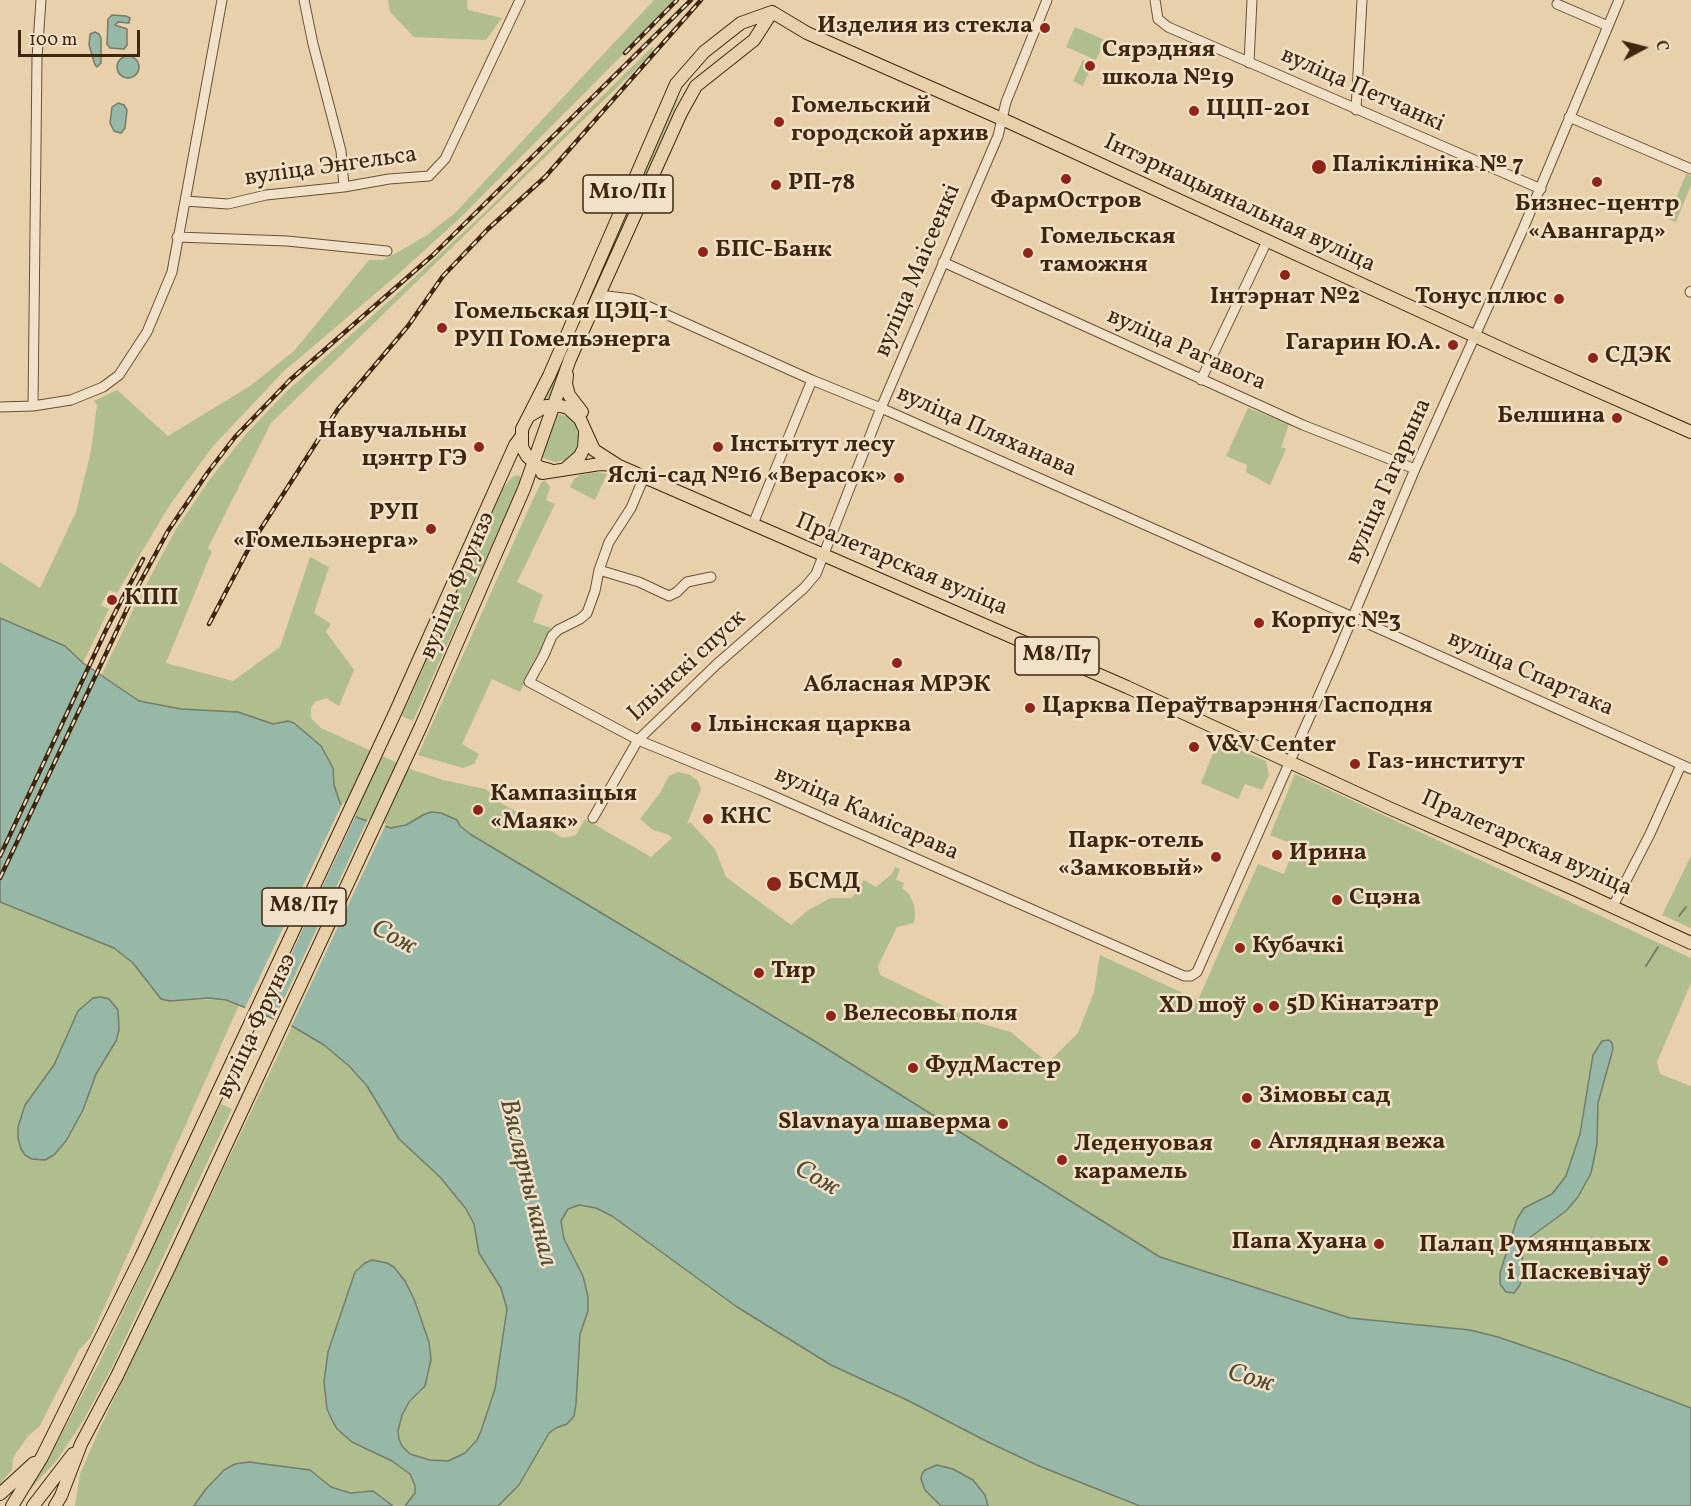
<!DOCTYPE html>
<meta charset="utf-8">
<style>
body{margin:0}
#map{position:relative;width:1691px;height:1506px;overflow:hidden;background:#e8d1aa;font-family:Vollkorn,serif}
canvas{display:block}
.north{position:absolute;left:1613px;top:18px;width:60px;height:60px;-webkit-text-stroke:4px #f0e1c8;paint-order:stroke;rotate:83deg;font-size:16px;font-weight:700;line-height:24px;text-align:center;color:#3e270e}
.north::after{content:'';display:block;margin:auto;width:21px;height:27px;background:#3e270e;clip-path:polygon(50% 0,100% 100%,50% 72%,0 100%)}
.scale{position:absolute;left:18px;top:30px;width:122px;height:27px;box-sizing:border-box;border:3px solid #3e270e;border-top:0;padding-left:8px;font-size:18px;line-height:21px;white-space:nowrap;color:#3e270e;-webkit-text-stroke:4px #f0e1c8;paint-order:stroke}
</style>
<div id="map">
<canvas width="1691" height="1506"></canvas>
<div class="north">С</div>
<div class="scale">100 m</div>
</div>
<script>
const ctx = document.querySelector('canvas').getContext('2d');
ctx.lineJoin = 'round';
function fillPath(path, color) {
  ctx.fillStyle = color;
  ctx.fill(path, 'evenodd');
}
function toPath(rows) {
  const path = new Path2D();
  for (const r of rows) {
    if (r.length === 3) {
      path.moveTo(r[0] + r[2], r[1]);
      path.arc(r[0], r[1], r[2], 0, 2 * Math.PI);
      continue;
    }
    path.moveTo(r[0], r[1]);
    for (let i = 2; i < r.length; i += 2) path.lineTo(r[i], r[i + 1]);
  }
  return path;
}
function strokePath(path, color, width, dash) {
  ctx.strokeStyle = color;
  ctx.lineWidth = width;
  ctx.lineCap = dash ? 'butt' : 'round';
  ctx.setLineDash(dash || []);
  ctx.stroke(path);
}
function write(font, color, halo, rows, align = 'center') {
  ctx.font = font + ' Vollkorn,serif';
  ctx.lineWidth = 5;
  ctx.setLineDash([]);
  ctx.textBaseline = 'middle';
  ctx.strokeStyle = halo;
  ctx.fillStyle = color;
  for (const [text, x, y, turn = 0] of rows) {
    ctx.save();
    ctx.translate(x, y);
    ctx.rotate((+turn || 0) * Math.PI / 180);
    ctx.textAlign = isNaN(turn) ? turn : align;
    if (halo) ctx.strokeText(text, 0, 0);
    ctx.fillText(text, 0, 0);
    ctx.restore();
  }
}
const green = toPath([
 [388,0,467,0,468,10,502,18,486,40,414,37,390,12],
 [654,0,677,0,460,218,396,276,283,372,214,445,171,503,117,593,109,590,101,605,109,609,83,663,71,651,58,643,0,618,0,562,40,588,76,512,91,451,97,405,94,401,117,390,168,436,250,386,294,351,369,260,383,260,400,251,427,235,455,213],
 [1075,27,1105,40,1096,60,1066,47],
 [652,47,654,48,652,52,638,67,271,423,208,548,212,551,166,663,233,681,280,647,310,557,329,567,314,613,331,624,326,632,354,670,339,706,326,698,315,702,311,708,311,718,321,728,413,770,443,780,485,789,495,796,499,802,563,838,576,835,585,819,651,857,672,838,667,834,653,830,640,819,660,793,669,776,678,772,690,775,698,781,701,789,687,824,690,822,715,849,726,877,791,925,807,911,830,898,852,898,864,880,876,887,892,874,895,867,900,869,896,880,904,883,902,888,909,894,914,905,915,916,914,923,897,927,878,966,880,975,979,1023,1011,1032,1048,1063,1078,1033,1094,992,1100,955,1198,1000,1258,864,1284,874,1295,845,1270,835,1295,774,1691,958,1691,983,1657,1062,1660,1074,1691,1086,1691,1408,1565,1360,1498,1337,1475,1331,1350,1318,1160,1257,816,1042,470,834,460,826,457,820,441,813,423,815,406,825,391,828,358,818,340,803,334,785,333,768,321,747,294,723,288,721,274,724,238,712,181,709,144,703,134,698,101,676,140,596,176,529,210,479,247,433,288,390,388,302,483,214],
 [1083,60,1092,65,1083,86,1073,81],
 [680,96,555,380,549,402,540,404,676,101],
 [1686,174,1691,176,1691,185,1676,222,1668,219],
 [1248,408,1289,424,1281,447,1286,449,1270,485,1246,472,1247,465,1226,456],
 [555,413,569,417,575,422,579,439,575,451,571,456,565,460,555,462,541,457],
 [599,472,607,474,595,500,570,487,574,479,580,475],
 [516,475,520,476,520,483,413,721,402,716,503,489,510,479],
 [545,480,550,487,546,500,555,504,517,582,543,595,533,622,551,628,520,692,492,679,462,744,479,754,474,764,463,768,418,755,534,497,541,483],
 [1218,741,1266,761,1269,775,1262,790,1245,784,1238,799,1201,783],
 [1691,856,1691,928,1662,915],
 [0,902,114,948,133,963,161,999,170,1001,218,999,239,1005,91,1337,79,1350,39,1427,28,1436,16,1453,13,1458,12,1470,0,1484],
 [292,1026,324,1045,349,1066,374,1096,399,1139,440,1177,471,1217,474,1224,479,1253,501,1288,507,1309,497,1382,481,1431,477,1440,465,1453,448,1461,436,1461,414,1456,402,1446,399,1439,399,1423,405,1408,422,1390,428,1377,431,1360,429,1342,414,1299,400,1274,394,1267,359,1267,355,1273,328,1352,324,1382,327,1409,359,1446,392,1461,410,1474,416,1490,409,1503,405,1506,393,1506,373,1491,346,1492,331,1487,324,1482,280,1467,249,1462,218,1475,194,1506,75,1506,80,1474,99,1430],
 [221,1104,232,1109,111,1369,83,1421,57,1460,18,1503,49,1457,98,1365],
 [579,1205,596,1208,612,1216,737,1307,831,1365,909,1401,986,1441,1039,1466,1140,1506,498,1506,519,1485,549,1433,571,1420,575,1410,580,1334,586,1316,588,1297,583,1276,564,1239,561,1221,568,1209]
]);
const water = toPath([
 [112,15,126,16,130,18,129,23,118,22,115,25,127,29,127,45,124,49,110,48,107,44,108,19,112,15],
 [95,32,99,34,101,38,101,63,97,67,95,65,89,45,90,34,95,32],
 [128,67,11],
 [118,103,124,105,127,110,125,128,121,133,114,131,110,123,112,107,118,103],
 [0,618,65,646,83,663,139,701,181,709,238,712,273,724,288,721,294,723,321,746,333,768,334,785,340,803,358,818,391,828,406,825,423,815,431,812,441,813,457,820,460,826,470,834,816,1042,1160,1257,1350,1318,1470,1330,1498,1337,1565,1360,1691,1408,1691,1506,1140,1506,1039,1466,986,1441,909,1401,831,1365,737,1307,612,1216,596,1208,579,1205,568,1209,561,1221,564,1239,583,1276,588,1297,588,1311,580,1334,576,1404,574,1416,567,1424,556,1428,549,1433,519,1485,498,1506,405,1506,415,1493,415,1486,410,1474,392,1461,352,1442,337,1429,332,1420,327,1409,324,1382,328,1352,355,1272,365,1263,372,1260,387,1263,394,1267,405,1281,414,1299,429,1342,431,1360,425,1386,409,1402,402,1415,398,1431,399,1439,402,1446,410,1454,430,1460,448,1461,465,1453,477,1440,481,1431,495,1389,507,1309,501,1288,479,1253,474,1224,466,1209,440,1177,399,1139,367,1086,349,1066,324,1045,292,1026,226,1000,209,998,170,1001,161,999,133,963,114,948,0,902,0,618],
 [101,997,109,999,118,1010,119,1030,116,1041,96,1074,83,1110,66,1141,54,1155,45,1160,32,1159,25,1155,21,1149,18,1138,18,1127,25,1105,54,1065,78,1011,93,998,101,997],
 [1609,1040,1612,1043,1613,1049,1598,1103,1597,1144,1591,1173,1578,1197,1566,1211,1525,1241,1522,1249,1523,1270,1520,1285,1514,1293,1506,1292,1500,1284,1500,1273,1517,1219,1524,1208,1552,1194,1566,1176,1580,1134,1593,1055,1602,1041,1609,1040],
 [249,1462,310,1470,331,1487,350,1493,373,1491,393,1506,194,1506,205,1490,224,1470,235,1464,249,1462],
 [937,1465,953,1469,973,1480,985,1495,988,1506,941,1506,925,1490,921,1479,922,1474,925,1470,937,1465]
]);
const pier = toPath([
 [343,802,357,813,262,1017,244,1010],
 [368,819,386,824,290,1029,273,1022]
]);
const stream = toPath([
 [1679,916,1686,907],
 [1646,966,1658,947]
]);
const minor = toPath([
 [304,0,313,44,341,151,344,187],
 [1155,0,1158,19,1168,27,1541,189],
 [1557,4,1608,26],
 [1249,63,1252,0],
 [1356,110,1362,0],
 [1569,117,1691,169],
 [185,201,228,204,266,195,344,187,389,179,429,176,445,159,520,0],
 [177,237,287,241,387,251],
 [943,262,1303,425,1415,469],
 [1690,292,1691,291],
 [599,295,632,299,812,380,881,408,1353,617,1691,769],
 [1201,380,1267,241],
 [33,406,37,58,41,0],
 [0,407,33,406,71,400,103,387,119,375,147,332,172,272,222,0],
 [753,524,812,380],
 [599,570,609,542,631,508,644,477],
 [711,577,687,582,677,592,669,596,639,582,599,570,595,591,587,613,580,619,558,630,552,636,544,655,529,682,638,740,760,790,1184,976,1191,976,1197,972,1336,657,1415,469,1523,229,1619,0],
 [593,818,638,740,717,664,804,588,816,574,881,408,998,136,1006,102,1047,0],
 [1613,906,1650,834,1681,765]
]);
const major = toPath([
 [772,12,807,33,1002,119,1516,355,1691,432],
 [567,375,566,384,569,395,582,412],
 [529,416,546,406,561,406,568,408,580,419,594,450,619,466,1127,687,1389,808,1574,889,1691,943],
 [566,468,580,456,584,448,585,433],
 [550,470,539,467,527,456,522,447,522,429,549,376,676,84,704,52,741,23,772,12],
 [542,473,600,464,614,465],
 [0,1494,34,1463],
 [12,1506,42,1457,141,1257,395,713,515,445,521,437],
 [33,1506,73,1454],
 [55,1506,61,1496,81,1444,117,1376,168,1270,421,726,524,489,570,359,681,113,696,86,754,40,772,12]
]);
const rail = toPath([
 [625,53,677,0],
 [209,624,251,544,338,409,408,326,443,276,488,229,545,177,701,0],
 [0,856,106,630,143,559],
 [0,878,137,588,168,531,208,472,235,437,290,380,433,255,691,0]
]);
const markers = [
 [1045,28,6,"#8f2418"],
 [1090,66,6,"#8f2418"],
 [1194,111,6,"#8f2418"],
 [779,122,6,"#8f2418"],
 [1319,167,8,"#8f2418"],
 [1066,179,6,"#8f2418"],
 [1597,182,6,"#8f2418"],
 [776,185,6,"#8f2418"],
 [703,252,6,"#8f2418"],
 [1028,253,6,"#8f2418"],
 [1285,275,6,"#8f2418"],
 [1559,299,6,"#8f2418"],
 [442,328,6,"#8f2418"],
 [1453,345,6,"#8f2418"],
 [1593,358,6,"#8f2418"],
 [1617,418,6,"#8f2418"],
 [479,447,6,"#8f2418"],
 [718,447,6,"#8f2418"],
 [899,478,6,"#8f2418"],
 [431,529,6,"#8f2418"],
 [112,600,6,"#8f2418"],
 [1259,623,6,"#8f2418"],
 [897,663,6,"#8f2418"],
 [1030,708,6,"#8f2418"],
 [696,727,6,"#8f2418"],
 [1194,747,6,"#8f2418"],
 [1355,764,6,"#8f2418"],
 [478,810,6,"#8f2418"],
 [708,819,6,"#8f2418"],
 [1277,855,6,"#8f2418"],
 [1216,857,6,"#8f2418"],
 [774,884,8,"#8f2418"],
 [1337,900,6,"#8f2418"],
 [1240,948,6,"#8f2418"],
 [759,973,6,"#8f2418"],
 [1274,1006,6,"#8f2418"],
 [1258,1008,6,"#8f2418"],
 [831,1016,6,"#8f2418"],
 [913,1068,6,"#8f2418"],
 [1247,1098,6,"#8f2418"],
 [1003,1124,6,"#8f2418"],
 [1256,1144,6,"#8f2418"],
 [1062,1160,6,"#8f2418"],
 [1379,1244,6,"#8f2418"],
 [1663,1261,6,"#8f2418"]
];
const shields = [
 [628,194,90],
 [1057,656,84],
 [304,907,84]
];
const shieldNames = [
 ["М10/П1",628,194],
 ["М8/П7",1057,656],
 ["М8/П7",304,907]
];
const poiNames = [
 ["Изделия из стекла",1033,28,"right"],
 ["Сярэдняя",1102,52],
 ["школа №19",1102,80],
 ["Гомельский",791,108],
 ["городской архив",791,136],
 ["ЦЦП-201",1206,111],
 ["Паліклініка № 7",1332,167],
 ["РП-78",788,185],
 ["ФармОстров",1066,203,"center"],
 ["Бизнес-центр",1597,206,"center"],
 ["«Авангард»",1597,234,"center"],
 ["Гомельская",1040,239],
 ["таможня",1040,267],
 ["БПС-Банк",715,252],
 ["Інтэрнат №2",1285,299,"center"],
 ["Тонус плюс",1547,299,"right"],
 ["Гомельская ЦЭЦ-1",454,314],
 ["РУП Гомельэнерга",454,342],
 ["Гагарин Ю.А.",1441,345,"right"],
 ["СДЭК",1605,358],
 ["Белшина",1605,418,"right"],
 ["Навучальны",467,433,"right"],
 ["цэнтр ГЭ",467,461,"right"],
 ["Інстытут лесу",730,447],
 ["Яслі-сад №16 «Верасок»",887,478,"right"],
 ["РУП",419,515,"right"],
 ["«Гомельэнерга»",419,543,"right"],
 ["КПП",124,600],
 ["Корпус №3",1271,623],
 ["Абласная МРЭК",897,687,"center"],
 ["Царква Пераўтварэння Гасподня",1042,708],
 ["Ільінская царква",708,727],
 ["V&V Center",1206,747],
 ["Газ-институт",1367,764],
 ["Кампазіцыя",490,796],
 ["«Маяк»",490,824],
 ["КНС",720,819],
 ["Парк-отель",1204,843,"right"],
 ["«Замковый»",1204,871,"right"],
 ["Ирина",1289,855],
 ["БСМД",788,884],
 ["Сцэна",1349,900],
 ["Кубачкі",1252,948],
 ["Тир",771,973],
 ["5D Кінатэатр",1286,1006],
 ["XD шоў",1246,1008,"right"],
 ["Велесовы поля",843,1016],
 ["ФудМастер",925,1068],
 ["Зімовы сад",1259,1098],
 ["Slavnaya шаверма",991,1124,"right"],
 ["Аглядная вежа",1268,1144],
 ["Леденуовая",1074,1146],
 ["карамель",1074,1174],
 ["Папа Хуана",1367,1244,"right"],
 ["Палац Румянцавых",1651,1247,"right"],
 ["і Паскевічаў",1651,1275,"right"]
];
const streetNames = [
 ["вуліца Петчанкі",1362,91,24],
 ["вуліца Энгельса",331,168,-8],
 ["Інтэрнацыянальная вуліца",1239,205,25],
 ["вуліца Маісеенкі",919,271,-67],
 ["вуліца Рагавога",1186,351,24],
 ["вуліца Пляханава",986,433,24],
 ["вуліца Гагарына",1390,482,-66],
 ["Пралетарская вуліца",901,566,23],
 ["вуліца Фрунзэ",459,586,-67],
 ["Ільінскі спуск",688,667,-43],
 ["вуліца Спартака",1530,675,24],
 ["вуліца Камісарава",866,815,24],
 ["Пралетарская вуліца",1526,845,24],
 ["вуліца Фрунзэ",258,1027,-65]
];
const waterNames = [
 ["Сож",393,939,28],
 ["Сож",816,1180,30],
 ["Вяслярны канал",526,1183,76],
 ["Сож",1250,1380,16]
];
fillPath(green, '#b0bd8d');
fillPath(water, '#97b7a7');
strokePath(water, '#737d6a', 1.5);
fillPath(pier, '#e8d1aa');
strokePath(stream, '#737d6a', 2);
strokePath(minor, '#685235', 11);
strokePath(major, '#3e270e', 14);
strokePath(minor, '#f0e1c8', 9);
strokePath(major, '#e8d1aa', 12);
strokePath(rail, '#3e270e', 4.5);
strokePath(rail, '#f0e1c8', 2, [7]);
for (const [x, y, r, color] of markers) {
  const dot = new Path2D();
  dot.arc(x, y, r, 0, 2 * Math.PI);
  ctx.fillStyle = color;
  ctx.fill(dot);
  strokePath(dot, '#f0e1c8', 2);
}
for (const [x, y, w] of shields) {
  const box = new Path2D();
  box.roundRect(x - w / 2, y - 19, w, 38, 4.5);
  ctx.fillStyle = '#f0e1c8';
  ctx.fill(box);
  strokePath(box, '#3e270e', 1.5);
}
write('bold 22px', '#3e270e', null, shieldNames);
write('bold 24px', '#3e270e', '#f0e1c8', poiNames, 'left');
write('24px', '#3e270e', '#f0e1c8', streetNames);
write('italic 26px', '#544b34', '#f0e1c8', waterNames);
</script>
